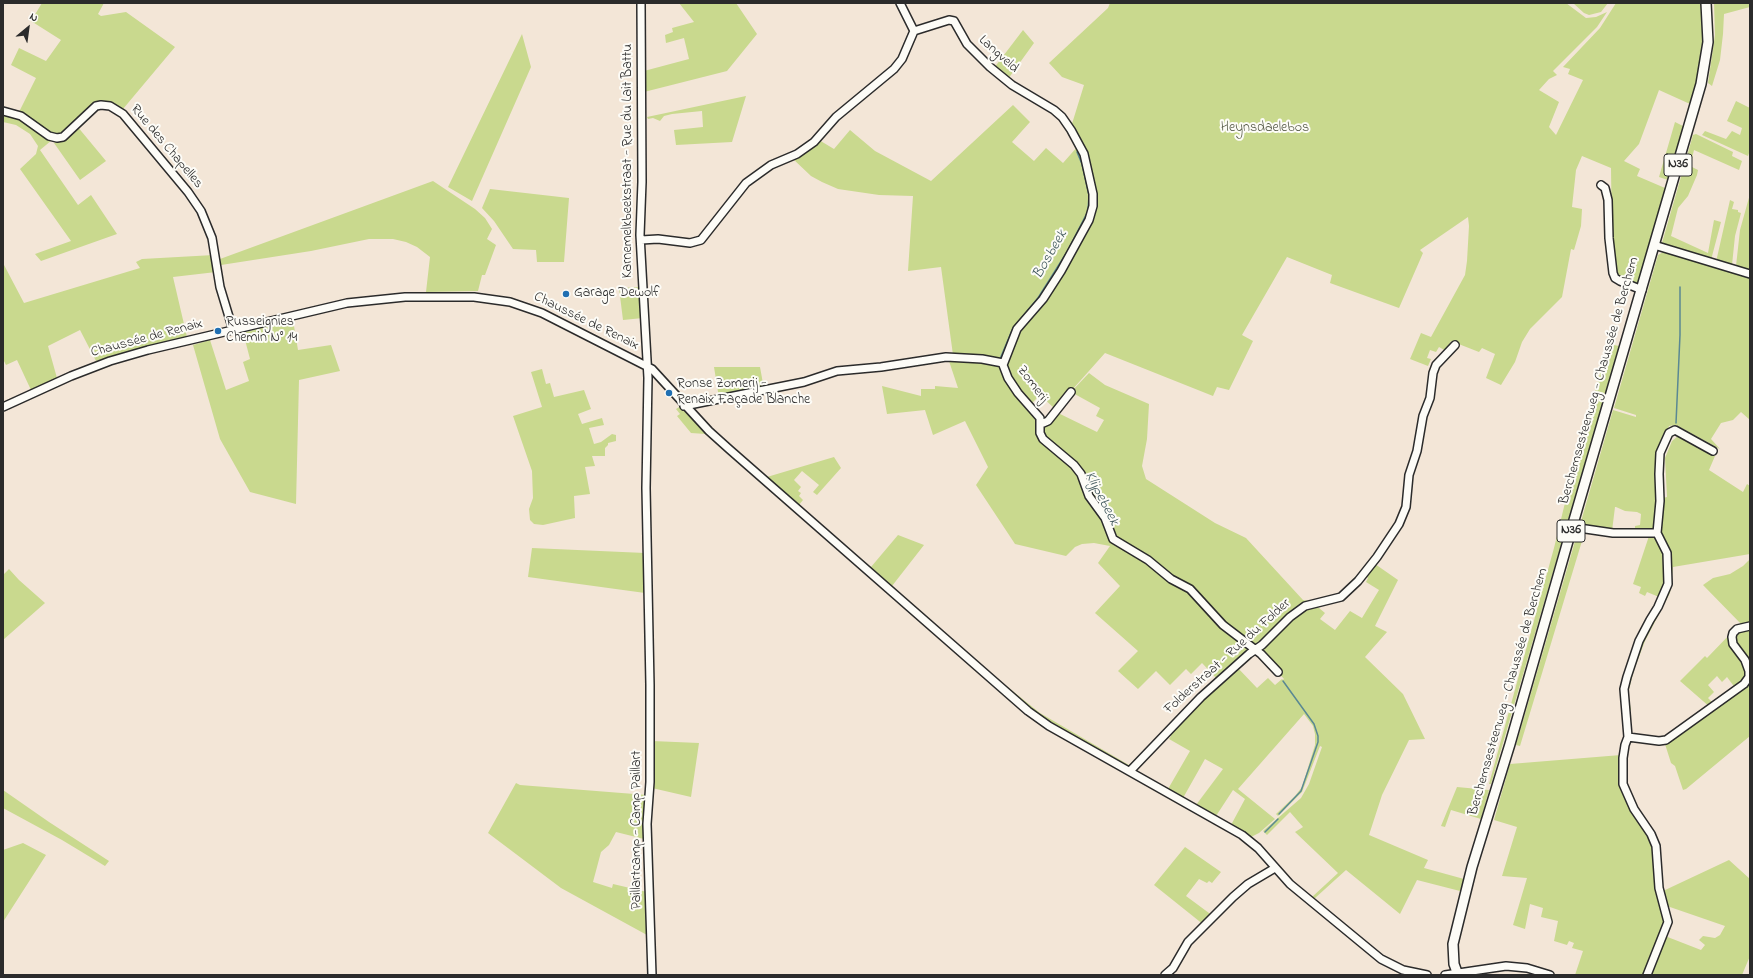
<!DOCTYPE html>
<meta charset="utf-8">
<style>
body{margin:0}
#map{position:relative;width:1753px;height:978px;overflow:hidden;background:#f3e6d7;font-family:"Indie Flower",sans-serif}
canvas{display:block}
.frame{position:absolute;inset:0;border:4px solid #2b2b2b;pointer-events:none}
.north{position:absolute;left:8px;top:8px;width:40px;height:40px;-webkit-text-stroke:3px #fdfcf7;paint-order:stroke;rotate:29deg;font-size:11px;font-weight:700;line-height:16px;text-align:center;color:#2b2b2b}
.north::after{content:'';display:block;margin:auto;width:14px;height:18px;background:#2b2b2b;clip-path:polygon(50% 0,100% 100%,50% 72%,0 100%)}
</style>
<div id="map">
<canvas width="1753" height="978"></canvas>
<div class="frame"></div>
<div class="north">N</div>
</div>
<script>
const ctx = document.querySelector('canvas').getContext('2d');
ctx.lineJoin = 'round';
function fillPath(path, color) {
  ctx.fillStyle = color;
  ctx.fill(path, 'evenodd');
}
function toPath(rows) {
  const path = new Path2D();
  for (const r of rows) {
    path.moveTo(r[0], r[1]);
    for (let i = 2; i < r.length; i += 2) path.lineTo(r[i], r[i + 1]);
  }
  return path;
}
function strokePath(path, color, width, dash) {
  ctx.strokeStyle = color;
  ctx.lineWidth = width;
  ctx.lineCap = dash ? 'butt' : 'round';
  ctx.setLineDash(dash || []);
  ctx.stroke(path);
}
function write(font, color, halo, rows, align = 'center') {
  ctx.font = font + ' "Indie Flower",sans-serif';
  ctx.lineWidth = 4;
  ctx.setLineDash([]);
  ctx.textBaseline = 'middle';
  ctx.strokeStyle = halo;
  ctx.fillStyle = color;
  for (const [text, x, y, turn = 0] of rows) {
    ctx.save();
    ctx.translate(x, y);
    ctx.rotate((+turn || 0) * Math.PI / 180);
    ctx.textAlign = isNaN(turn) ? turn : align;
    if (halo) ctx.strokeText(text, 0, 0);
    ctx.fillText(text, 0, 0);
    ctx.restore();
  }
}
const green = toPath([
 [42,3,104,3,98,14,101,16,126,12,175,47,123,109,116,105,101,103,60,136,54,135,19,112,36,78,11,65,19,48,46,61,61,40,31,21],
 [679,3,736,3,757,34,727,71,644,92,644,71,689,59,684,38,666,43,665,35,673,32,672,28,694,22],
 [1110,3,1566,3,1586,18,1596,17,1607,12,1597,27,1553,71,1557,75,1549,79,1539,90,1559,102,1549,127,1556,135,1583,80,1568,74,1570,69,1563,67,1600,28,1616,3,1701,3,1703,26,1702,48,1696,82,1690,104,1659,90,1639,144,1624,161,1640,169,1637,176,1665,188,1638,283,1636,285,1619,278,1617,275,1612,245,1611,168,1582,156,1576,170,1572,207,1582,209,1581,226,1574,250,1571,249,1562,297,1530,329,1522,342,1515,362,1501,385,1486,378,1495,354,1482,348,1479,352,1451,341,1446,351,1439,347,1436,352,1430,350,1427,358,1431,359,1428,366,1410,359,1421,333,1431,337,1465,275,1467,261,1469,226,1468,217,1420,250,1423,253,1399,308,1330,283,1332,275,1287,257,1242,335,1253,341,1229,390,1217,387,1213,396,1105,353,1055,409,1040,395,1030,405,1008,373,1006,365,1016,336,1091,220,1095,194,1071,127,1084,85,1062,77,1049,63,1108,8],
 [1573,3,1608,3,1601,12,1589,15,1584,13],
 [1714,3,1750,3,1750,7,1724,14,1723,34,1720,60,1712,86,1708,83,1715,35],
 [1023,30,1034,43,1008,79,994,68],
 [522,34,531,67,472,201,448,187],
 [746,96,732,142,676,145,674,130,703,127,702,111,672,114,664,116,660,121,653,118,648,119,647,117],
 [1736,101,1750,108,1750,150,1748,156,1702,135,1705,131,1726,139,1732,131,1740,135,1742,128,1727,121],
 [1013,105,1030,122,1012,142,1034,161,1046,148,1063,163,1078,146,1092,196,1089,220,1059,269,1035,305,1003,360,953,355,941,267,908,271,913,196,879,195,838,189,822,182,811,176,792,158,819,140,834,149,850,130,875,151,931,181],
 [3,114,20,118,52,140,40,150,78,205,91,195,117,234,41,261,35,254,71,241,20,169,36,154,38,146,30,134,16,125,3,122],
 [1675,122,1683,126,1668,180,1659,177],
 [77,126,106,161,80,180,54,143],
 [1696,134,1733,152,1732,156,1742,161,1739,170,1694,150,1690,166,1698,170,1697,175,1688,196,1678,208,1671,236,1708,253,1714,220,1721,222,1711,260,1663,245,1662,243,1693,135],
 [433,181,475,209,485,218,492,229,487,239,496,245,485,275,482,275,478,291,426,292,430,257,417,247,406,242,393,239,369,239,311,251,221,265,220,259],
 [490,189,569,198,564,262,537,262,536,250,513,249,494,221,482,208],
 [1750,194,1750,273,1737,268,1736,266,1740,230],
 [1730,200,1734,202,1732,209,1738,210,1738,212,1741,213,1735,236,1732,265,1716,262],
 [1665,251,1750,276,1750,420,1741,412,1733,420,1721,423,1711,439,1720,449,1676,425,1669,426,1659,453,1658,522,1662,521,1663,498,1667,497,1665,458,1672,441,1678,436,1715,456,1709,470,1743,492,1747,484,1750,486,1750,554,1673,567,1670,593,1645,641,1634,670,1628,693,1631,710,1627,711,1627,681,1659,597,1647,592,1645,596,1639,593,1641,587,1633,584,1649,536,1635,532,1635,526,1640,525,1641,514,1637,512,1625,511,1616,507,1615,507,1612,531,1580,525,1613,410,1636,417,1636,415,1614,408,1658,255],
 [214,255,216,272,173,277,187,337,96,361,80,330,48,346,57,378,31,390,17,360,6,365,3,359,3,263,24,303,140,268,136,262,142,259],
 [640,287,643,318,623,320,619,288],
 [293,320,298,350,331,345,340,371,299,380,296,504,250,492,220,439,193,345,210,340,226,390,249,381,243,362,250,359,244,336,247,336,246,332],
 [1614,345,1619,346,1491,784,1489,784,1554,548,1572,474,1601,370],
 [948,358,999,365,1037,416,1039,431,1073,466,1100,512,1110,536,1187,589,1250,649,1218,680,1202,663,1191,674,1186,669,1170,685,1156,671,1138,689,1118,671,1138,651,1095,613,1120,586,1098,563,1110,546,1094,543,1082,544,1075,547,1066,556,1015,544,976,485,988,467,965,421,933,435,925,410,887,414,882,386,921,396,921,389,935,389,935,386,958,388],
 [714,367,760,367,764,389,719,398],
 [542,369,546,384,550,383,554,397,584,390,591,409,578,414,582,424,602,418,604,425,589,428,594,444,601,442,612,434,616,435,616,441,608,443,608,445,605,448,605,456,592,456,595,466,585,467,590,494,574,496,575,518,543,525,534,524,530,520,529,509,533,498,532,471,513,416,542,407,531,372],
 [1089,373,1105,385,1149,404,1147,439,1142,466,1146,479,1215,523,1246,538,1303,600,1309,601,1327,598,1342,592,1346,587,1371,560,1397,524,1403,510,1405,496,1404,510,1398,525,1379,553,1343,594,1331,599,1307,603,1292,614,1262,644,1258,646,1254,646,1225,625,1192,590,1172,578,1144,556,1117,541,1112,535,1103,513,1089,495,1079,470,1042,436,1042,426,1056,412,1097,432,1104,420,1096,416,1100,408,1071,392],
 [681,406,706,434,691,433,677,416,680,414,676,409],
 [1424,419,1427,420,1411,483,1410,507,1397,533,1375,564,1398,580,1375,626,1387,632,1365,657,1403,694,1425,739,1409,740,1382,795,1369,835,1428,860,1424,868,1464,879,1460,891,1417,880,1400,914,1346,870,1314,899,1312,897,1338,873,1295,832,1303,827,1290,812,1267,835,1263,831,1301,798,1309,784,1322,747,1320,746,1302,792,1278,816,1276,814,1295,796,1302,787,1315,745,1315,734,1313,726,1304,714,1238,789,1275,819,1259,833,1251,837,1231,825,1245,799,1233,790,1216,816,1196,805,1223,769,1205,759,1183,798,1168,789,1190,751,1169,739,1171,736,1167,733,1236,666,1257,688,1268,678,1275,685,1282,679,1283,680,1284,679,1259,651,1301,609,1317,607,1319,608,1325,613,1320,619,1335,630,1350,611,1362,618,1379,590,1366,582,1368,578,1365,575,1395,534,1409,486],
 [834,457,841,468,817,495,813,492,819,485,802,471,794,480,801,487,798,491,801,493,799,496,803,500,798,506,762,474,767,477],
 [1578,531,1585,531,1520,746,1516,745],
 [898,535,924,545,892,586,975,659,974,660,864,563,865,562,871,567],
 [532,548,645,553,645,593,528,577],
 [1750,559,1750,625,1743,626,1703,585,1713,578,1730,574,1743,566],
 [9,569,19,580,45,603,3,640,3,575],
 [1750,628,1750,664,1735,641,1738,632],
 [1732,632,1731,635,1749,674,1736,689,1727,677,1722,682,1717,676,1708,685,1714,692,1708,698,1715,705,1711,708,1680,681,1705,656,1707,658],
 [994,676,1040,713,1129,765,1169,727,1128,767,1048,721,1021,701],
 [1750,681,1750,736,1686,789,1683,790,1675,766,1671,763,1665,744,1716,709],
 [652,741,699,743,691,797,652,788],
 [1621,755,1620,783,1623,793,1628,805,1654,846,1666,919,1646,975,1575,975,1583,951,1572,948,1574,943,1569,941,1567,945,1554,941,1558,921,1541,917,1543,908,1530,904,1525,929,1513,925,1527,878,1502,876,1517,827,1494,820,1510,764],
 [516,783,520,785,647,795,644,839,616,832,609,845,601,852,593,882,612,888,613,884,647,892,647,935,561,888,488,833],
 [1457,787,1489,790,1481,819,1451,810,1445,827,1441,826],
 [3,790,49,822,109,861,105,866,62,840,3,808],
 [23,843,46,855,3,922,3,850],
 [1185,847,1221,872,1212,883,1209,881,1207,883,1199,879,1186,896,1213,916,1204,925,1154,885],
 [1729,860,1750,879,1750,956,1742,975,1649,975,1665,936,1701,950,1705,945,1699,940,1703,936,1715,938,1720,935,1725,926,1667,906,1663,891]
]);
const stream = toPath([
 [1000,359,1013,328,1038,298,1067,252,1088,211,1089,195,1082,164,1077,152],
 [1676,423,1680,335,1680,287],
 [1661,534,1661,524],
 [1279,814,1301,791,1318,742,1318,736,1314,724,1283,681],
 [1265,832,1278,819]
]);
const minor = toPath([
 [641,3,642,182,640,235,648,378,646,488,650,685,650,782,647,824,652,975],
 [900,3,914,31],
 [3,111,21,116,49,136,57,138,63,137,96,106,101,105,110,106,123,114,188,192,201,211,212,238,220,287,233,330],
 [1601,185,1605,188,1608,200,1609,238,1613,273,1615,278,1620,281,1642,290],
 [641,240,658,239,690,243,701,240,746,183,771,165,797,154,814,142,836,117,894,69,902,59,914,31,949,20,954,21,967,44,990,67,1012,85,1054,110,1062,117,1071,130,1084,154,1093,194,1093,206,1089,220,1061,271,1043,299,1017,329,1003,365,1008,378,1018,393,1040,418,1040,433,1043,439,1074,465,1081,474,1089,496,1105,518,1113,539,1148,560,1171,579,1190,589,1223,625,1261,654,1278,672],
 [1654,245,1750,274],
 [684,406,804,382,837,371,881,367,946,357,982,359,1003,363],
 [3,407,71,376,110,361,148,350,347,303,405,297,474,297,510,302,542,313,652,369,709,431,729,449,1028,711,1049,726,1242,835,1258,848,1290,884,1381,959,1403,970,1427,975],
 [1041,424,1048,421,1071,392],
 [1572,527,1613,533,1657,533],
 [1628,737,1659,741,1666,740,1744,684,1749,677,1749,671,1745,660,1733,644,1732,637,1733,633,1737,629,1750,626],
 [1130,771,1201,697,1249,654,1262,645,1290,617,1305,606,1341,597,1358,581,1377,557,1399,524,1406,507,1409,475,1417,451,1423,416,1430,398,1433,373,1436,365,1455,345],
 [1165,975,1173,968,1188,942,1233,897,1248,884,1275,868],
 [1445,975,1506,966,1527,968,1550,975],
 [1647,975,1668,922,1659,888,1656,846,1651,834,1634,809,1623,784,1623,758,1625,745,1628,737,1624,689,1627,677,1639,641,1650,620,1658,607,1668,584,1667,553,1657,533,1660,501,1659,474,1660,453,1669,433,1675,430,1713,451]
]);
const major = toPath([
 [1458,975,1454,964,1453,944,1472,867,1510,744,1572,527,1701,84,1708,42,1706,3]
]);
const markers = [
 [566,294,4,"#1f6fb2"],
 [218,331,4,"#1f6fb2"],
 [669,393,4,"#1f6fb2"]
];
const shields = [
 [1678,165,28],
 [1571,531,28]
];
const shieldNames = [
 ["N36",1678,165],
 ["N36",1571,531]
];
const streetNames = [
 ["Langveld",998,55,42],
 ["Rue des Chapelles",166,147,50],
 ["Karnemelkbeekstraat - Rue du Lait Battu",629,161,-90],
 ["Chaussée de Renaix",586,322,26],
 ["Chaussée de Renaix",147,339,-15],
 ["Berchemsesteenweg - Chaussée de Berchem",1600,381,-74],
 ["Zomerij",1032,385,53],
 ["Folderstraat - Rue du Folder",1228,657,-42],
 ["Berchemsesteenweg - Chaussée de Berchem",1509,692,-74],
 ["Paillartcamp - Camp Paillart",638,830,-90]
];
const parkNames = [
 ["Heynsdaelebos",1265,129]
];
const poiNames = [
 ["Garage Dewolf",574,294],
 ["Russeignies",226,323],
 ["Chemin N° 14",226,339],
 ["Ronse Zomerij -",677,385],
 ["Renaix Façade Blanche",677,401]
];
const waterNames = [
 ["Bosbeek",1051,255,-60],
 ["Klijpebeek",1101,499,63]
];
fillPath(green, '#c9d98e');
strokePath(stream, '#5a8893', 1.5);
strokePath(minor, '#2b2b2b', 10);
strokePath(major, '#2b2b2b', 12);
strokePath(minor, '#fdfcf7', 7);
strokePath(major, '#fdfcf7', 9);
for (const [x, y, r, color] of markers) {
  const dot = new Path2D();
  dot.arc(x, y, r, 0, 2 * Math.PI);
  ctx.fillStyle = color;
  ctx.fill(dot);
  strokePath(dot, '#fdfcf7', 1.5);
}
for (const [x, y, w] of shields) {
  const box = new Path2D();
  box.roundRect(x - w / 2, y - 11, w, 22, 3);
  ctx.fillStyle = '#fdfcf7';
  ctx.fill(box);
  strokePath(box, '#2b2b2b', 1);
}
write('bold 13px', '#2b2b2b', null, shieldNames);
write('14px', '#2b2b2b', '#fdfcf7', streetNames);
write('14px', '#525644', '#fdfcf7', parkNames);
write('14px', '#2b2b2b', '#fdfcf7', poiNames, 'left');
write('italic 15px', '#435a5f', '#fdfcf7', waterNames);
</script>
